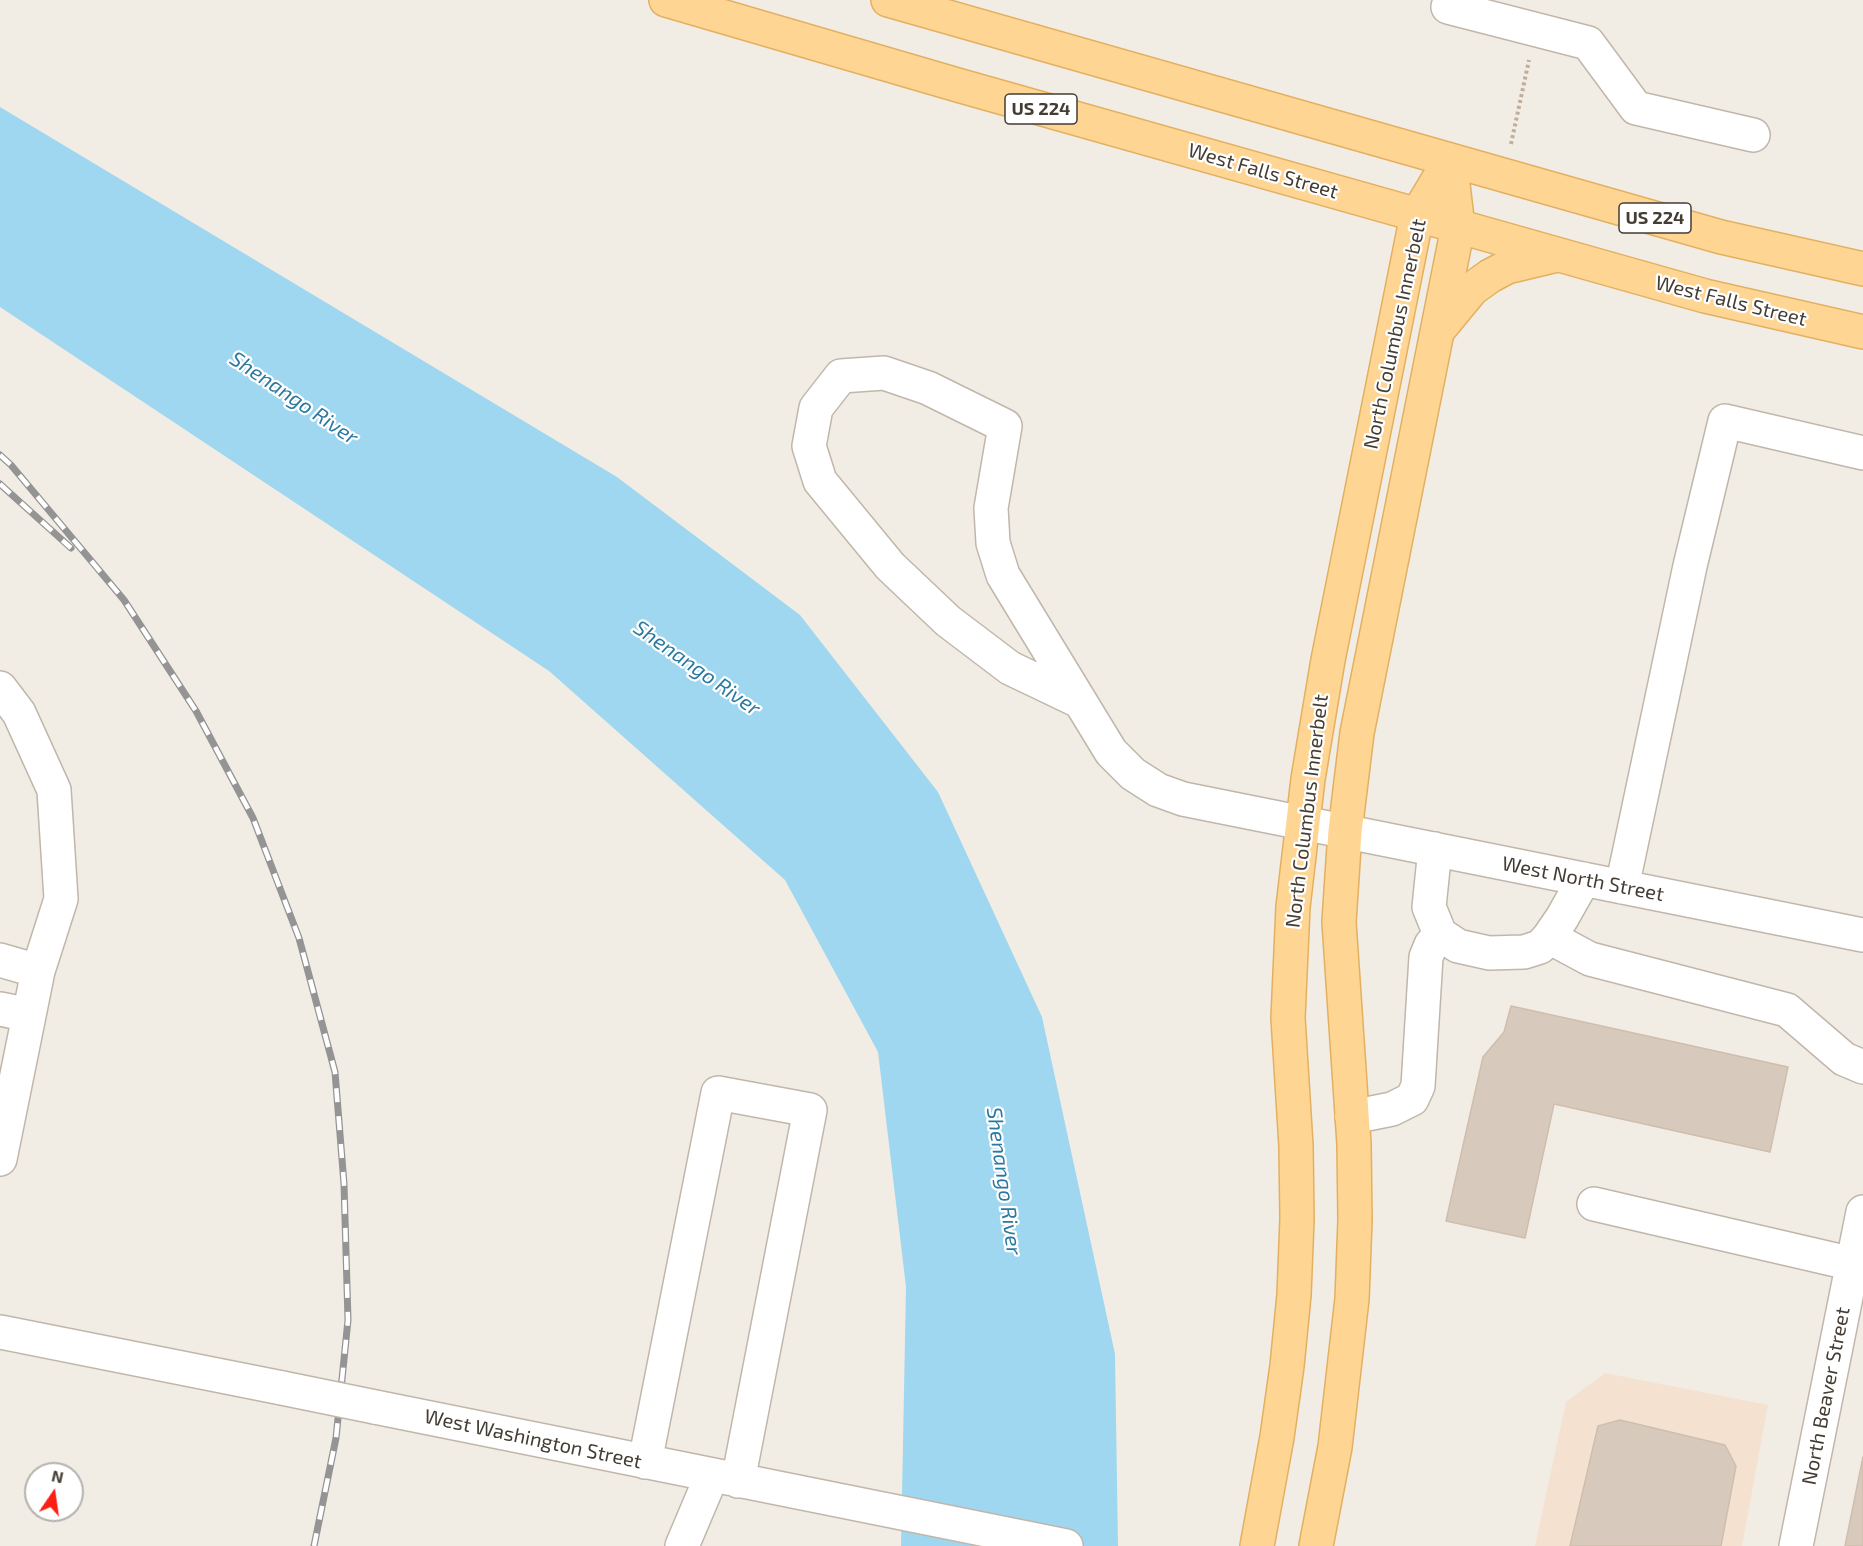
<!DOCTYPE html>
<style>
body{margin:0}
#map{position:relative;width:1863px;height:1546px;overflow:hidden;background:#f2ede4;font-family:"Exo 2",sans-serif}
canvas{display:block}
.north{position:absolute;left:24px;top:1462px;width:60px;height:60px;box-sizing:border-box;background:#fff;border:2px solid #b4b1ae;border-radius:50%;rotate:13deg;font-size:16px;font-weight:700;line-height:24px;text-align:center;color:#443d34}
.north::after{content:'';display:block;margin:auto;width:21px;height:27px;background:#fa2114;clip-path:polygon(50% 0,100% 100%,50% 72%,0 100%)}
</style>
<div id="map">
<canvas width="1863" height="1546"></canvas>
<div class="north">N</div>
</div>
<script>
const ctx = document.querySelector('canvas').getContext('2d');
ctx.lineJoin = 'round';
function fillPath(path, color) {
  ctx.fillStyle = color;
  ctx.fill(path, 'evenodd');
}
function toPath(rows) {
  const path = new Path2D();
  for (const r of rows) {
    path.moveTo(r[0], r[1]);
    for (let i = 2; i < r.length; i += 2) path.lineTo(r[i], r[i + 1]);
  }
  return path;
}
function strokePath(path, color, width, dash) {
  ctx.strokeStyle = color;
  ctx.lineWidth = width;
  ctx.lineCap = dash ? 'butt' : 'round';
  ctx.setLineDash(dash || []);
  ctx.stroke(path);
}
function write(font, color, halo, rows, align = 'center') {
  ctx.font = font + ' "Exo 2",sans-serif';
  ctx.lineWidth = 4.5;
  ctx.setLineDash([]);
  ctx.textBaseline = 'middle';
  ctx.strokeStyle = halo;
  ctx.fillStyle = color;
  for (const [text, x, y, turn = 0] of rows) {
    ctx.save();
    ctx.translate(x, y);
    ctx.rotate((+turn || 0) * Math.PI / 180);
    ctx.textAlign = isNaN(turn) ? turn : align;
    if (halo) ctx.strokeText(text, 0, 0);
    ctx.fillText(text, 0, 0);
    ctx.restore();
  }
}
const commercial = toPath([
 [1605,1373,1768,1405,1742,1546,1535,1546,1566,1402]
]);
const water = toPath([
 [0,107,617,477,800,615,938,792,1042,1017,1115,1354,1118,1546,901,1546,906,1287,878,1052,785,880,549,671,0,307]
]);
const building = toPath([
 [1511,1006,1788,1067,1770,1152,1554,1104,1525,1238,1446,1221,1483,1057,1504,1032,1511,1006],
 [1620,1420,1725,1445,1736,1466,1721,1546,1570,1546,1598,1426,1620,1420],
 [1863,1457,1863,1546,1845,1546,1863,1457]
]);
const path = toPath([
 [1511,144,1529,60]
]);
const minor = toPath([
 [1450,0,1448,7,1588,43,1636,108,1753,135],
 [0,688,19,713,54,790,61,899,38,971,0,1159],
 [1079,701,1010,668,948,621,890,566,820,481,809,446,816,408,841,376,884,373,928,388,1005,426,991,508,993,543,1003,575,1111,752,1133,774,1158,790,1183,799,1863,935],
 [1435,849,1429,907,1440,934,1458,946,1489,953,1524,952,1540,947,1549,937,1562,918,1584,879],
 [1622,887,1690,566,1725,421,1863,453],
 [1549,937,1590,959,1787,1010,1844,1059,1863,1067],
 [0,960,38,971],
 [0,1009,29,1015],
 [1352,1117,1392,1109,1412,1099,1418,1086,1426,957,1431,945,1440,934],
 [1594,1204,1853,1264],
 [0,1332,282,1388],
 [375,1407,1066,1546],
 [645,1462,718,1093,810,1110,738,1481],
 [682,1546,712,1475],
 [1796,1546,1863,1212]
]);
const major = toPath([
 [666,0,961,86,1705,296,1863,332],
 [888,0,1721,237,1863,269],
 [1439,329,1472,289,1490,276,1507,267,1553,256],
 [1257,1546,1277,1437,1287,1366,1294,1295,1297,1219,1296,1146,1288,1018,1293,907,1308,779,1328,660,1417,215,1450,160],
 [1316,1546,1335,1447,1352,1299,1355,1220,1354,1144,1339,922,1345,831,1357,733,1458,227,1450,160]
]);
const rail = toPath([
 [0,455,11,465,124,600,196,711,253,818,299,938,335,1072,344,1184,348,1320,336,1438,314,1546],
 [0,484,71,548]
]);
const minorBridge = toPath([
 [282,1388,375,1407]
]);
const shields = [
 [1041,109,72],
 [1655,218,72]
];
const shieldNames = [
 ["US 224",1041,109],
 ["US 224",1655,218]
];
const streetNames = [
 ["West Falls Street",1263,171,16],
 ["West Falls Street",1731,301,14],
 ["North Columbus Innerbelt",1395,334,-78],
 ["North Columbus Innerbelt",1307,811,-83],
 ["West North Street",1583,879,11],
 ["North Beaver Street",1826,1396,-79],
 ["West Washington Street",533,1439,12]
];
const waterNames = [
 ["Shenango River",294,398,34],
 ["Shenango River",697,668,35],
 ["Shenango River",1004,1181,82]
];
fillPath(commercial, '#f5e1cf');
fillPath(water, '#a0d7f0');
fillPath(building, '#d7cabd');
strokePath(building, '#cfbead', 1.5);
strokePath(minor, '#c1b6aa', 36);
strokePath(major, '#e3b061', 36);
strokePath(path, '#bfae98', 4, [3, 3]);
strokePath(minor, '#fff', 33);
strokePath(major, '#fed592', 33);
strokePath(rail, '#949494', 7);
strokePath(rail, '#fff', 4.5, [14]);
strokePath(minorBridge, '#c1b6aa', 36, []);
strokePath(minorBridge, '#fff', 33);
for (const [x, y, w] of shields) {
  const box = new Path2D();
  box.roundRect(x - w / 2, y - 15, w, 30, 4.5);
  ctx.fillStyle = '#fff';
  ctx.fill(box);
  strokePath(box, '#443d34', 1.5);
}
write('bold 18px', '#443d34', null, shieldNames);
write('20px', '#443d34', '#fff', streetNames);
write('italic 21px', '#2b79a0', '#fff', waterNames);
</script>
